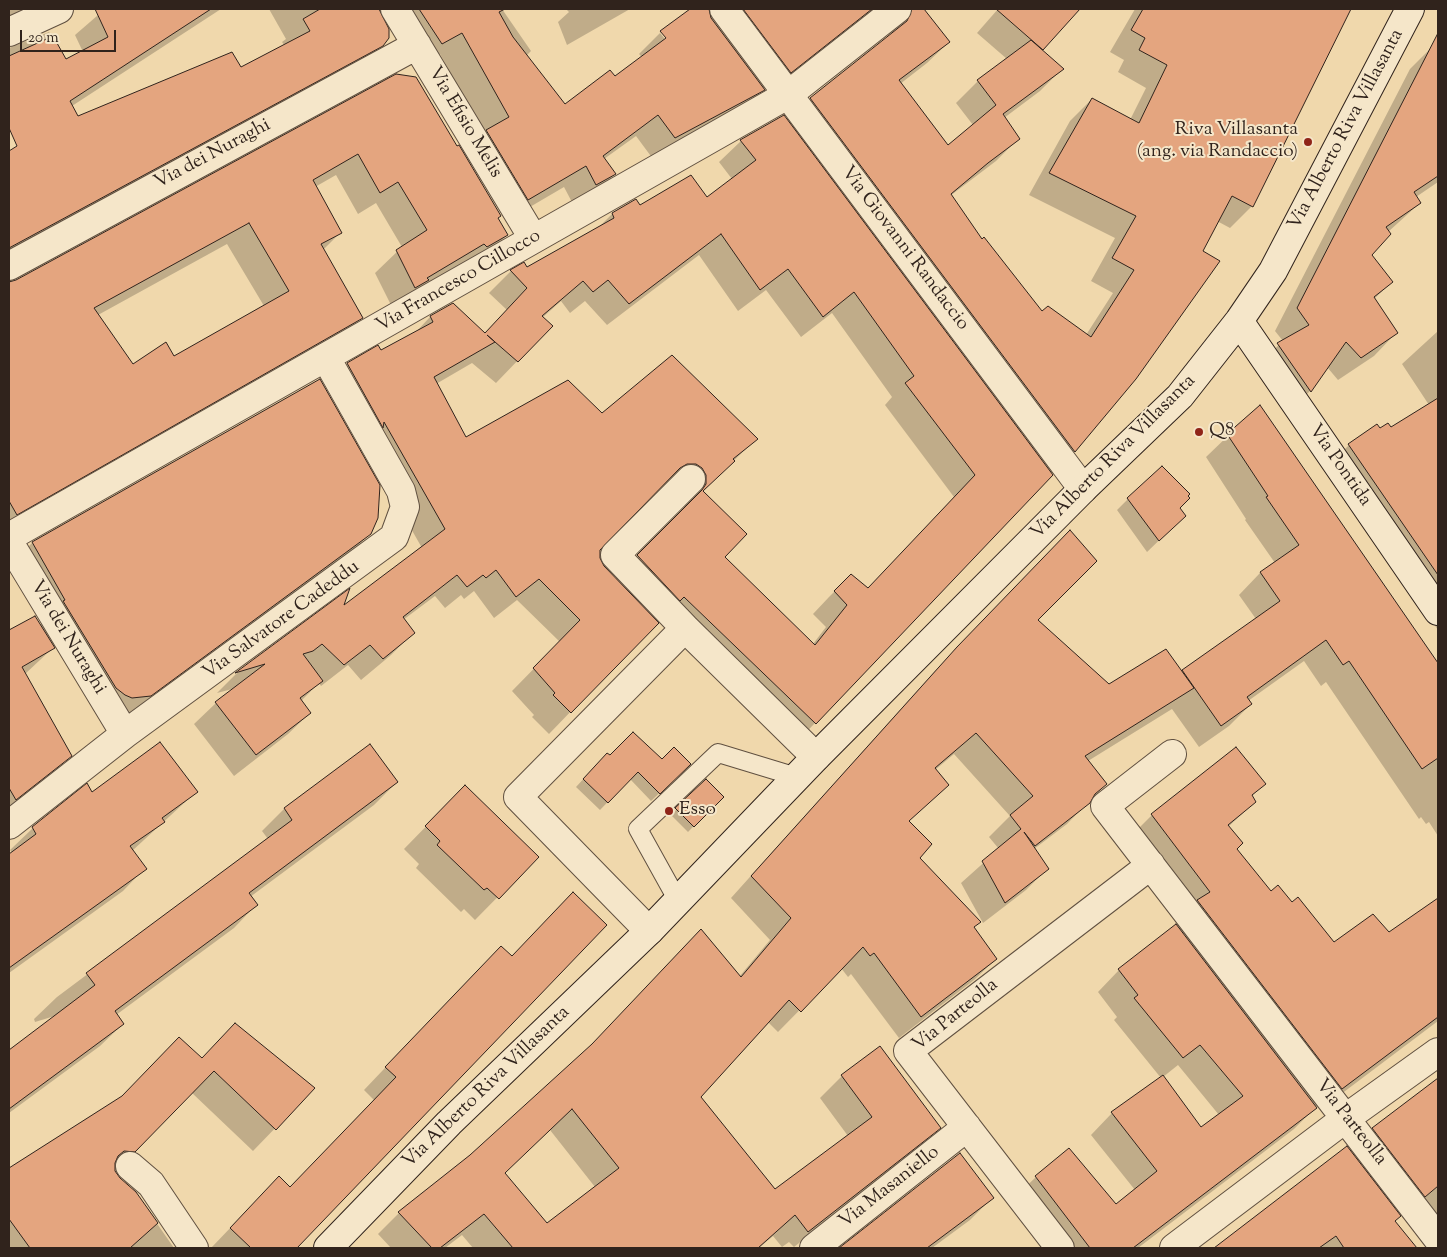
<!DOCTYPE html>
<style>
body{margin:0}
#map{position:relative;width:1447px;height:1257px;overflow:hidden;background:#f0d8ac;font-family:"Sorts Mill Goudy",serif}
canvas{display:block}
.frame{position:absolute;inset:0;border:10px solid #30231c;pointer-events:none}
.scale{position:absolute;left:20px;top:30px;width:96px;height:22px;box-sizing:border-box;border:2px solid #30231c;border-top:0;padding-left:6px;font-size:15px;line-height:18px;white-space:nowrap;color:#30231c;-webkit-text-stroke:4px #f5e6c9;paint-order:stroke}
</style>
<div id="map">
<canvas width="1447" height="1257"></canvas>
<div class="frame"></div>
<div class="scale">20 m</div>
</div>
<script>
const ctx = document.querySelector('canvas').getContext('2d');
ctx.lineJoin = 'round';
function fillPath(path, color) {
  ctx.fillStyle = color;
  ctx.fill(path, 'evenodd');
}
function toPath(rows) {
  const path = new Path2D();
  for (const r of rows) {
    path.moveTo(r[0], r[1]);
    for (let i = 2; i < r.length; i += 2) path.lineTo(r[i], r[i + 1]);
  }
  return path;
}
function strokePath(path, color, width, dash) {
  ctx.strokeStyle = color;
  ctx.lineWidth = width;
  ctx.lineCap = dash ? 'butt' : 'round';
  ctx.setLineDash(dash || []);
  ctx.stroke(path);
}
function write(font, color, halo, rows, align = 'center') {
  ctx.font = font + ' "Sorts Mill Goudy",serif';
  ctx.lineWidth = 4;
  ctx.setLineDash([]);
  ctx.textBaseline = 'middle';
  ctx.strokeStyle = halo;
  ctx.fillStyle = color;
  for (const [text, x, y, turn = 0] of rows) {
    ctx.save();
    ctx.translate(x, y);
    ctx.rotate((+turn || 0) * Math.PI / 180);
    ctx.textAlign = isNaN(turn) ? turn : align;
    if (halo) ctx.strokeText(text, 0, 0);
    ctx.fillText(text, 0, 0);
    ctx.restore();
  }
}
const shadow = toPath([
 [9,9,48,9,9,26],
 [105,9,221,9,32,132,23,113,9,119,9,48,49,32,65,61,83,52,75,35],
 [269,9,378,9,382,45,359,68,9,257,9,152,76,114,78,117,241,69,285,46,282,42,286,39],
 [382,9,502,9,531,51,526,56,564,106,614,78,642,57,639,54,661,32,692,9,922,9,949,42,927,63,900,84,947,146,973,125,956,103,978,81,1007,59,977,33,998,9,1070,9,1075,13,1041,51,1062,69,1040,91,1004,118,1018,139,996,161,950,196,981,241,1042,313,1086,335,1113,293,1091,281,1115,238,1029,195,1070,121,1092,99,1130,120,1146,88,1118,72,1124,60,1110,52,1135,9,1350,9,1252,206,1230,228,1217,221,1135,379,1074,451,794,745,662,617,549,734,532,717,534,715,512,691,560,642,517,600,494,618,474,591,464,599,461,595,445,608,435,596,403,620,413,633,391,655,361,680,348,665,321,686,319,683,301,701,310,713,288,734,234,776,194,724,216,703,236,688,217,693,236,674,348,592,341,609,422,548,364,446,326,386,348,364,378,347,381,352,415,333,430,317,453,304,484,334,507,310,489,293,511,271,524,264,527,269,597,229,612,214,640,207,707,199,732,179,719,162,741,141,787,122,811,98,890,36,891,29,769,93,765,88,741,111,653,159,636,136,604,159,615,174,593,196,574,206,564,187,506,221,465,153,484,133,440,54,419,65],
 [660,33,663,33,670,42,669,44],
 [699,255,738,311,766,290,801,337,832,313,892,397,885,405,954,497,868,589,851,575,829,597,813,614,826,627,813,644,723,557,702,492,756,439,602,415,465,438,436,384,472,363,496,383,551,326,542,318,561,301,570,313,585,301,607,325],
 [664,485,672,485,685,497,685,505,681,513,615,579,603,567,599,559,599,550],
 [566,9,630,9,567,45,558,22,569,12],
 [1433,46,1438,46,1438,182,1416,197,1420,203,1388,232,1370,255,1392,282,1374,299,1396,333,1374,356,1338,380,1327,367,1310,391,1288,413,1256,367,1283,341,1275,331,1410,69],
 [396,75,507,235,485,257,393,309,375,273,402,247,376,203,358,214,336,175,315,187,340,233,323,250,361,318,339,340,9,528,9,283,17,281],
 [227,244,264,306,173,357,133,366,98,315],
 [1438,331,1438,447,1435,450,1438,454,1438,630,1327,467,1349,445,1380,430,1390,428,1429,405,1402,364],
 [319,380,370,534,347,556,127,718,109,720,94,710,55,646,25,674,70,756,48,778,9,809,9,632,40,625,43,622,9,566,32,543],
 [1259,406,1438,666,1438,836,1429,822,1426,824,1421,817,1419,819,1326,682,1321,686,1304,661,1248,701,1251,704,1229,726,1199,747,1172,709,1088,761,1106,784,1067,824,1034,849,1047,869,1026,890,983,923,961,883,999,849,989,837,1010,816,954,754,935,770,947,785,908,822,918,858,996,959,974,980,899,1038,851,974,848,977,841,968,778,1032,768,1022,699,1097,775,1190,848,1136,820,1098,842,1076,880,1048,940,1127,918,1149,794,1247,789,1242,782,1247,773,1236,759,1248,473,1248,462,1235,445,1248,391,1248,378,1234,399,1213,739,977,770,940,731,898,935,671,1048,554,1036,620,1108,685,1181,672,1256,619,1239,595,1260,573,1275,563,1245,520,1246,519,1206,457],
 [550,1130,595,1187,547,1224,504,1173],
 [1128,499,1178,509,1173,527,1147,552,1117,510],
 [370,746,397,782,374,805,250,897,256,905,234,928,116,1015,123,1024,100,1046,9,1113,9,1051,58,1015,35,1022,34,1019,57,997,268,839,262,831,284,809],
 [610,757,662,761,690,764,651,801,630,779,600,810,576,787,599,762],
 [706,781,722,797,688,832,671,815],
 [1264,784,1251,797,1255,802,1228,827,1235,849,1271,893,1291,904,1334,944,1389,933,1438,899,1438,1021,1320,1110,1317,1106,1294,1129,1138,1248,1049,1248,1014,1198,1036,1177,1116,1205,1135,1190,1091,1135,1112,1113,1161,1078,1114,1020,1117,1017,1098,992,1119,970,1177,924,1187,912,1130,837,1152,815],
 [1178,1065,1219,1115,1201,1128,1163,1077],
 [196,792,132,851,145,868,123,891,9,973,9,856,12,853,10,850,33,828,92,794],
 [443,809,537,857,475,920,464,909,461,912,416,868,419,864,404,849],
 [605,925,295,1248,211,1248,257,1200,290,1188,374,1100,364,1090,478,970],
 [201,1060,313,1089,253,1151,191,1092,114,1171,119,1178,135,1192,174,1248,9,1248,9,1169,121,1098],
 [1438,1079,1438,1228,1420,1204,1403,1218,1401,1215,1394,1222,1413,1245,1410,1248,1217,1248,1347,1148,1350,1152,1373,1129],
 [960,1154,992,1198,970,1220,932,1248,841,1248]
]);
const building = toPath([
 [95,9,211,9,70,101,78,116,232,52,241,67,310,31,303,19,320,9,379,9,389,29,389,38,383,46,9,248,9,151,17,146,9,128,9,56,53,36,66,59,108,37,95,9],
 [419,9,505,9,499,12,513,37,565,104,610,70,615,76,666,38,660,31,690,9,709,9,711,18,765,90,675,138,658,115,603,156,616,174,596,185,586,166,528,200,486,130,509,117,462,33,442,44,419,9],
 [743,9,872,9,791,73,743,9],
 [912,9,924,9,950,42,899,80,948,145,996,105,977,80,1031,40,1064,69,1003,114,1020,139,988,163,951,194,982,239,984,237,1042,311,1048,306,1091,337,1134,270,1112,258,1136,216,1049,173,1092,98,1139,123,1167,65,1139,50,1145,38,1131,30,1143,9,1351,9,1253,207,1232,196,1203,251,1220,261,1136,379,1075,452,810,98,907,21,912,9],
 [996,9,1080,9,1043,50,996,9],
 [1438,33,1438,176,1414,192,1421,203,1386,227,1391,234,1372,255,1393,282,1374,297,1398,333,1361,358,1346,342,1311,392,1277,343,1309,325,1297,308,1438,33],
 [396,74,416,77,457,146,459,145,501,216,498,218,508,235,487,247,484,244,427,278,429,280,415,288,396,250,427,230,398,182,380,193,358,154,313,180,342,233,321,244,363,318,17,515,9,501,9,282,16,280,396,74],
 [249,223,289,291,174,356,166,342,133,364,94,308,249,223],
 [784,115,1053,475,816,724,684,597,680,601,637,555,702,490,706,484,706,475,702,468,696,464,687,464,680,468,600,550,600,558,604,566,659,623,571,713,553,695,555,693,533,668,580,620,539,579,516,597,496,570,486,578,483,575,467,587,457,575,403,617,415,633,383,659,370,645,344,665,322,644,313,651,303,654,323,681,300,698,311,713,256,755,215,702,265,664,235,673,350,588,344,605,445,529,384,422,383,428,347,363,378,345,381,350,433,322,430,316,453,303,485,333,527,288,510,270,524,262,527,267,614,218,612,213,636,199,640,205,691,175,707,197,756,160,740,140,784,115],
 [721,234,760,290,788,269,823,317,854,292,914,376,905,383,975,475,868,588,851,574,834,591,847,605,815,645,725,557,747,534,703,491,735,461,733,459,758,439,672,355,602,413,568,380,466,437,434,377,495,342,487,335,518,362,553,326,542,316,583,281,593,292,608,280,629,304,721,234],
 [320,379,380,485,378,518,371,534,151,696,132,698,125,695,116,688,63,601,65,600,32,542,320,379],
 [1438,398,1438,575,1348,444,1377,424,1380,428,1388,423,1391,427,1438,398],
 [1260,405,1438,663,1438,758,1422,769,1349,661,1343,665,1326,640,1247,697,1252,704,1221,726,1182,670,1280,601,1260,572,1299,545,1266,497,1268,496,1227,434,1260,405],
 [1162,466,1190,494,1188,496,1190,498,1180,508,1186,516,1159,541,1127,498,1162,466],
 [1070,530,1097,561,1038,620,1109,684,1166,649,1194,688,1085,756,1107,784,1095,794,1090,803,1035,846,1024,832,1049,869,1005,903,982,861,1021,829,1010,815,1033,796,976,733,935,768,949,785,909,821,932,844,920,858,981,922,974,927,997,959,921,1017,874,953,870,956,863,947,801,1012,789,1000,701,1097,775,1189,872,1117,841,1075,880,1046,941,1128,808,1232,795,1215,758,1248,513,1248,484,1214,440,1248,432,1248,398,1212,470,1155,592,1044,701,929,741,977,791,918,751,876,957,647,1070,530],
 [572,1109,619,1168,547,1223,505,1173,572,1109],
 [35,616,55,648,22,667,72,756,16,800,9,788,9,630,35,616],
 [633,732,662,759,674,747,691,764,660,794,638,772,608,803,583,779,607,753,610,755,633,732],
 [160,742,198,792,162,818,165,822,130,846,147,869,9,968,9,854,36,834,32,827,87,783,92,792,160,742],
 [370,744,398,782,249,893,258,905,115,1011,124,1024,9,1109,9,1050,95,985,86,973,292,820,284,808,370,744],
 [1236,747,1266,784,1252,795,1256,802,1228,825,1243,843,1237,849,1271,891,1278,885,1292,902,1298,897,1334,942,1373,914,1389,932,1438,898,1438,1017,1342,1089,1197,900,1210,892,1151,814,1236,747],
 [706,779,724,797,694,827,675,808,706,779],
 [465,785,539,857,499,899,487,888,484,890,437,845,440,841,425,826,465,785],
 [573,892,607,925,297,1248,251,1248,230,1228,279,1176,290,1187,396,1077,385,1067,501,946,512,956,573,892],
 [1176,924,1317,1108,1133,1248,1090,1248,1035,1176,1069,1148,1116,1204,1157,1171,1111,1112,1163,1075,1201,1127,1243,1096,1200,1045,1183,1058,1134,998,1138,995,1118,969,1176,924],
 [235,1023,315,1088,276,1130,214,1071,135,1152,124,1151,118,1156,115,1163,115,1171,120,1178,136,1192,158,1223,130,1248,30,1248,9,1219,9,1168,122,1096,179,1037,202,1058,235,1023],
 [1438,1078,1438,1186,1425,1197,1372,1128,1438,1078],
 [1347,1146,1401,1216,1395,1221,1417,1248,1344,1248,1336,1236,1319,1248,1214,1248,1347,1146],
 [960,1153,994,1198,927,1248,839,1248,960,1153]
]);
const lane = toPath([
 [678,901,638,829,718,753,797,777]
]);
const street = toPath([
 [395,9,533,238],
 [724,9,1083,489],
 [9,32,59,9],
 [9,266,417,45],
 [691,479,615,555,685,628,816,757],
 [9,537,789,94,897,9],
 [9,542,125,734],
 [1172,754,1105,806,1438,1239],
 [9,825,125,734,394,537,405,507,401,491,326,358],
 [649,931,518,797,685,628],
 [130,1166,151,1184,194,1248],
 [814,1248,967,1127],
 [1060,1248,908,1051,1151,865],
 [1174,1248,1346,1118,1438,1052]
]);
const secondary = toPath([
 [1239,321,1438,611],
 [328,1248,449,1123,649,931,816,757,1083,489,1180,396,1239,321,1273,271,1410,9]
]);
const markers = [
 [1308,142,5,"#8f2418"],
 [1199,432,5,"#8f2418"],
 [669,811,5,"#8f2418"]
];
const streetNames = [
 ["Via Efisio Melis",464,123,59],
 ["Via Alberto Riva Villasanta",1347,130,-62],
 ["Via dei Nuraghi",213,155,-28],
 ["Via Giovanni Randaccio",904,249,53],
 ["Via Francesco Cillocco",459,282,-30],
 ["Via Alberto Riva Villasanta",1114,458,-45],
 ["Via Pontida",1339,466,55],
 ["Via Salvatore Cadeddu",282,621,-36],
 ["Via dei Nuraghi",67,638,59],
 ["Via Parteolla",956,1016,-39],
 ["Via Alberto Riva Villasanta",487,1088,-44],
 ["Via Parteolla",1350,1123,52],
 ["Via Masaniello",890,1188,-38]
];
const poiNames = [
 ["Riva Villasanta",1298,131,"right"],
 ["(ang. via Randaccio)",1298,153,"right"],
 ["Q8",1209,432],
 ["Esso",679,811]
];
fillPath(shadow, '#0003');
fillPath(building, '#e4a57f');
strokePath(building, '#30231c', 1);
strokePath(lane, '#605040', 20);
strokePath(street, '#605040', 30);
strokePath(secondary, '#30231c', 30);
strokePath(lane, '#f5e6c9', 18);
strokePath(street, '#f5e6c9', 28);
strokePath(secondary, '#f5e6c9', 28);
for (const [x, y, r, color] of markers) {
  const dot = new Path2D();
  dot.arc(x, y, r, 0, 2 * Math.PI);
  ctx.fillStyle = color;
  ctx.fill(dot);
  strokePath(dot, '#f5e6c9', 2);
}
write('19px', '#30231c', '#f5e6c9', streetNames);
write('19px', '#30231c', '#f5e6c9', poiNames, 'left');
</script>
